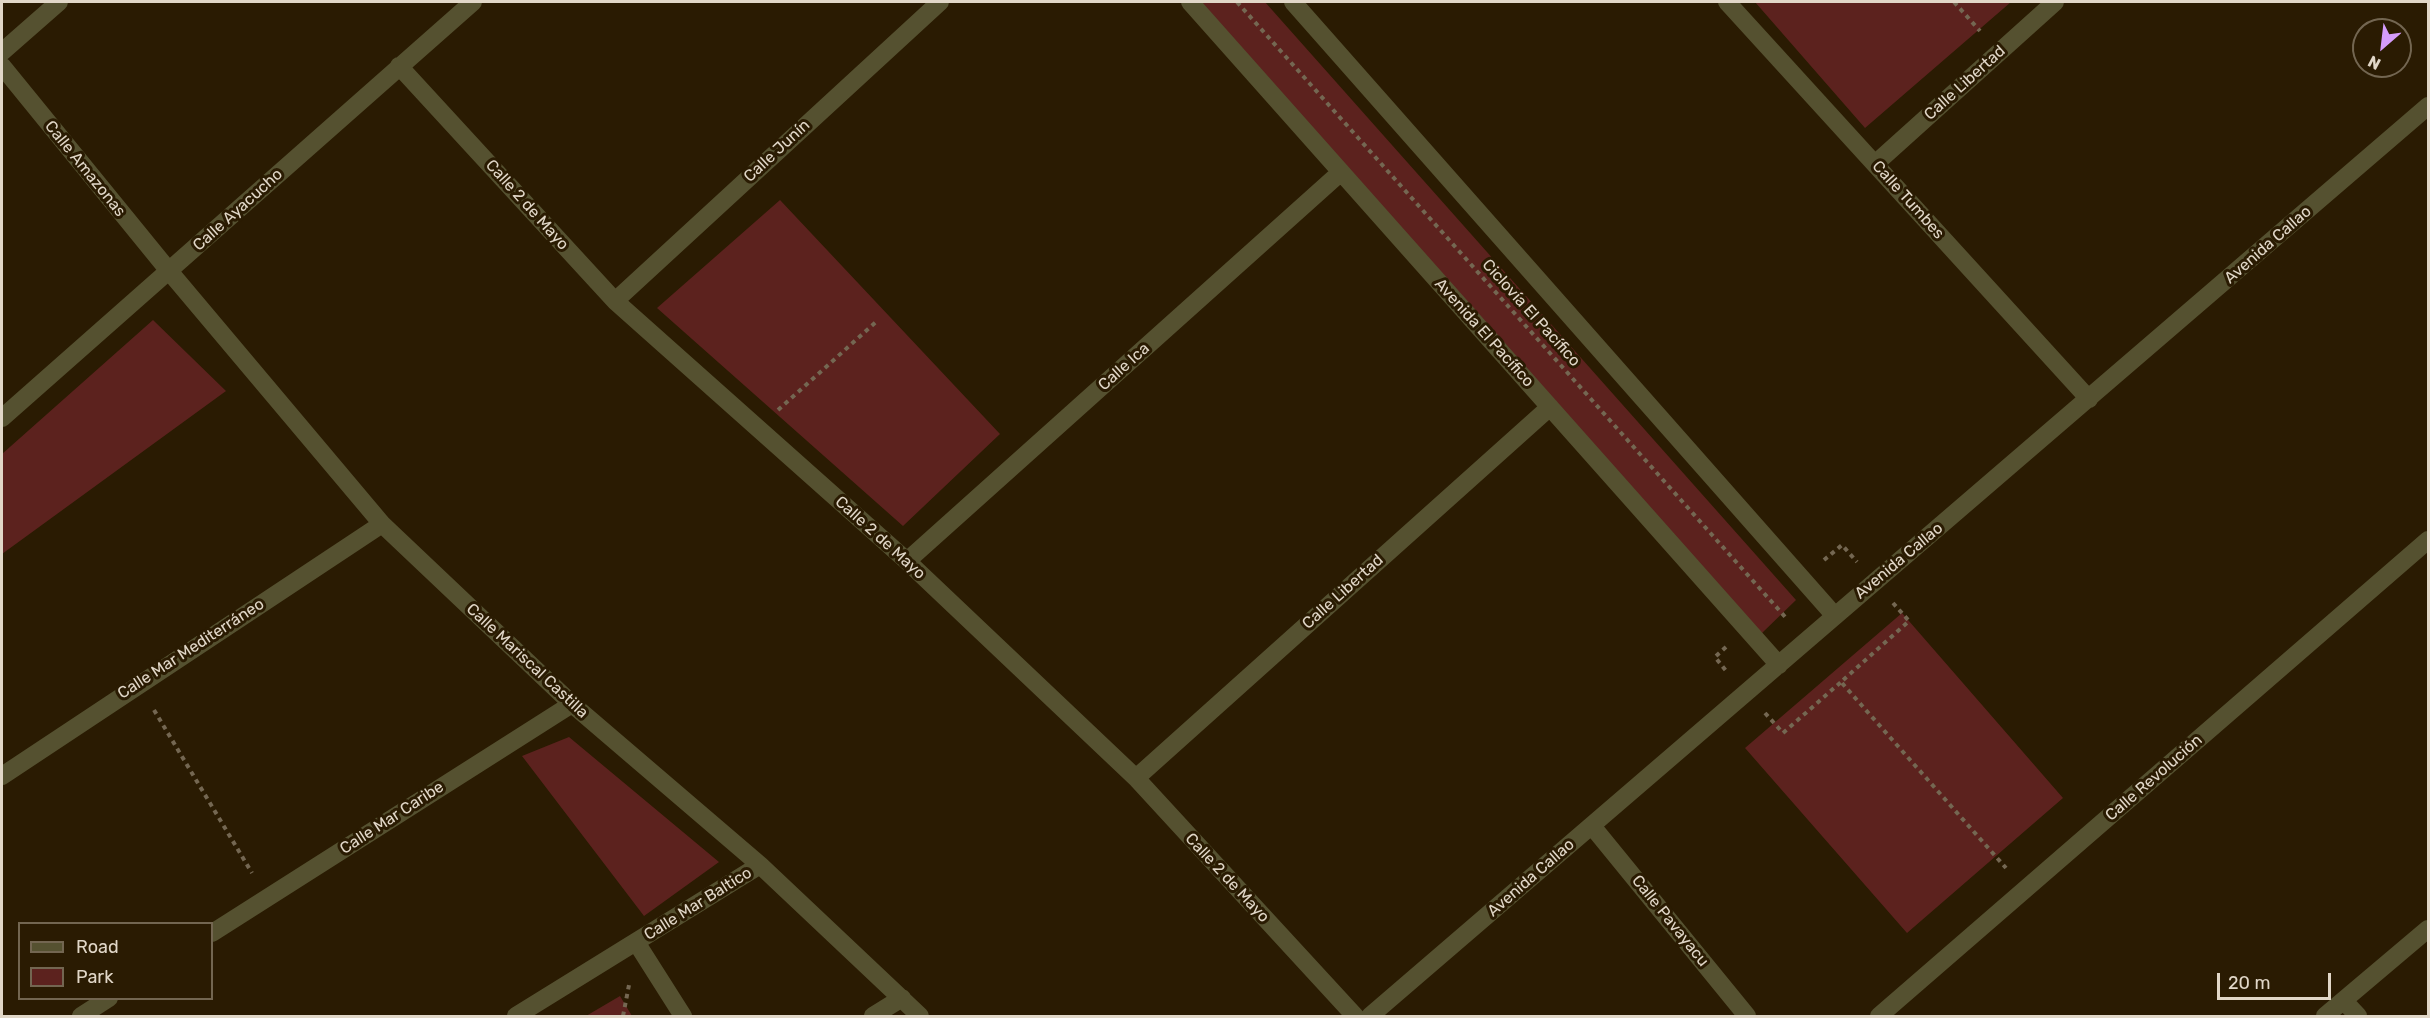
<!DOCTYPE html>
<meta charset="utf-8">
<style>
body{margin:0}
#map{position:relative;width:2430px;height:1018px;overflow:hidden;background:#2a1b02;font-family:Rubik,sans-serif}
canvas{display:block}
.frame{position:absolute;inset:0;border:3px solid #e1d7c8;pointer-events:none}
.legend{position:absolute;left:18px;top:922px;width:195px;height:78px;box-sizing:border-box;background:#2a1b02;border:2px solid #736651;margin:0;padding:8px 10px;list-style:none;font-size:18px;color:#e1d7c8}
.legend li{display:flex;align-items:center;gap:12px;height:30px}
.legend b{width:30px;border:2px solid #736651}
.north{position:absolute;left:2352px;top:18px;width:60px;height:60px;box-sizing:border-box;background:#2a1b02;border:2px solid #736651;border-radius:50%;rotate:208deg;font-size:16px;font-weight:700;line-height:24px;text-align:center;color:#e1d7c8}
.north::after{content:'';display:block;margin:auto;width:21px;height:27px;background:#d49cfb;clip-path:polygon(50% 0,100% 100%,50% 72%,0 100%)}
.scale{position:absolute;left:2217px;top:973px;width:114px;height:27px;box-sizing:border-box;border:3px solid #e1d7c8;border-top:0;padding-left:8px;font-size:18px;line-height:21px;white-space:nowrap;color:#e1d7c8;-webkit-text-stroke:4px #2a1b02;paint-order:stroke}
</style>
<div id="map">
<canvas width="2430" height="1018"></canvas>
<div class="frame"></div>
<ul class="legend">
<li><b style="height:8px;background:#555130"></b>Road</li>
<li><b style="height:16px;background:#5c221e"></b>Park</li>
</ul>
<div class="north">N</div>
<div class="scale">20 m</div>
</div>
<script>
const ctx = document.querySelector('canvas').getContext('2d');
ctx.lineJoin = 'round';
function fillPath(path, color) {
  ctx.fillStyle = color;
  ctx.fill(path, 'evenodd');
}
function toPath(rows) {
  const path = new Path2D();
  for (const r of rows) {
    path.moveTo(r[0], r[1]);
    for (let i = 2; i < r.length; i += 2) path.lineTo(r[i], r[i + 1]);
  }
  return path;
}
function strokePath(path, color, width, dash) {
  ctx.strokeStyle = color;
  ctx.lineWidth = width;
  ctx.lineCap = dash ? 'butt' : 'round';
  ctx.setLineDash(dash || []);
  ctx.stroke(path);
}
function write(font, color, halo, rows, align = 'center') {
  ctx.font = font + ' Rubik,sans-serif';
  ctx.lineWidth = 6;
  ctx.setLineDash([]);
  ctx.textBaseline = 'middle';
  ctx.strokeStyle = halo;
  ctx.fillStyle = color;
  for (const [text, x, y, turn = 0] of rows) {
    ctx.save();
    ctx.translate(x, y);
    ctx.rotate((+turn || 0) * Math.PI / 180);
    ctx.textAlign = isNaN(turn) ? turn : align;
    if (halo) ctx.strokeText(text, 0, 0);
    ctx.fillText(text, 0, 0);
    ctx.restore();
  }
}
const green = toPath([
 [1200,2,1265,2,1796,600,1761,634],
 [1755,2,2011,2,1865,128],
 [780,200,1000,434,903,526,657,308],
 [153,320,226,391,2,554,2,454],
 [1902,613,2063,798,1907,933,1745,748],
 [569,737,719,862,644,916,522,756],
 [620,996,632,1016,586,1016]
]);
const path = toPath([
 [1237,2,1787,619],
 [1954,2,1980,31],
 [778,410,876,322],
 [1824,560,1842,545,1857,562],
 [1893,603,1909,621,1841,682,2006,868],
 [1726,647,1715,657,1727,672],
 [154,710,252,873],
 [1765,713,1783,733,1841,682],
 [623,1016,629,985]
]);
const minor = toPath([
 [1190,2,1779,665],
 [1293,2,1835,616],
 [1727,2,2089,399],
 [2,52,59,2],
 [2,66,169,271,382,524,572,704,760,865,920,1016],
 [399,66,615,301,907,561,1136,778,1355,1016],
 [1875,164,2055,2],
 [615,301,940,2],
 [2,418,473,2],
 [907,561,1341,172],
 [2,776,382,524],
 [1136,778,1550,407],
 [1592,826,1747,1016],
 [212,933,572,704],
 [636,942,683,1016],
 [2344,1001,2358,1016],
 [81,1016,109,998],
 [516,1016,760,865],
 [873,1016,902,998],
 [1370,1016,2428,106],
 [1879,1016,2428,540],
 [2325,1016,2428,929]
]);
const streetNames = [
 ["Calle Libertad",1965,83,-42],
 ["Calle Junín",777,151,-43],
 ["Calle Amazonas",85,169,51],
 ["Calle Tumbes",1908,200,48],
 ["Calle 2 de Mayo",527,205,48],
 ["Calle Ayacucho",238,210,-42],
 ["Avenida Callao",2268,245,-41],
 ["Ciclovía El Pacífico",1531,313,48],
 ["Avenida El Pacífico",1484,333,48],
 ["Calle Ica",1124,367,-42],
 ["Calle 2 de Mayo",880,538,42],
 ["Avenida Callao",1899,561,-40],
 ["Calle Libertad",1343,592,-42],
 ["Calle Mar Mediterráneo",191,649,-33],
 ["Calle Mariscal Castilla",527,661,43],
 ["Calle Revolución",2154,778,-41],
 ["Calle Mar Caribe",392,818,-33],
 ["Calle 2 de Mayo",1227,878,47],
 ["Avenida Callao",1531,878,-41],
 ["Calle Mar Baltico",698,904,-32],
 ["Calle Pavayacu",1670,921,51]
];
fillPath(green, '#5c221e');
strokePath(path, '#746752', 4, [4.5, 4.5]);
strokePath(minor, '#555130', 18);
write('16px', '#e1d7c8', '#2a1b02', streetNames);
</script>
